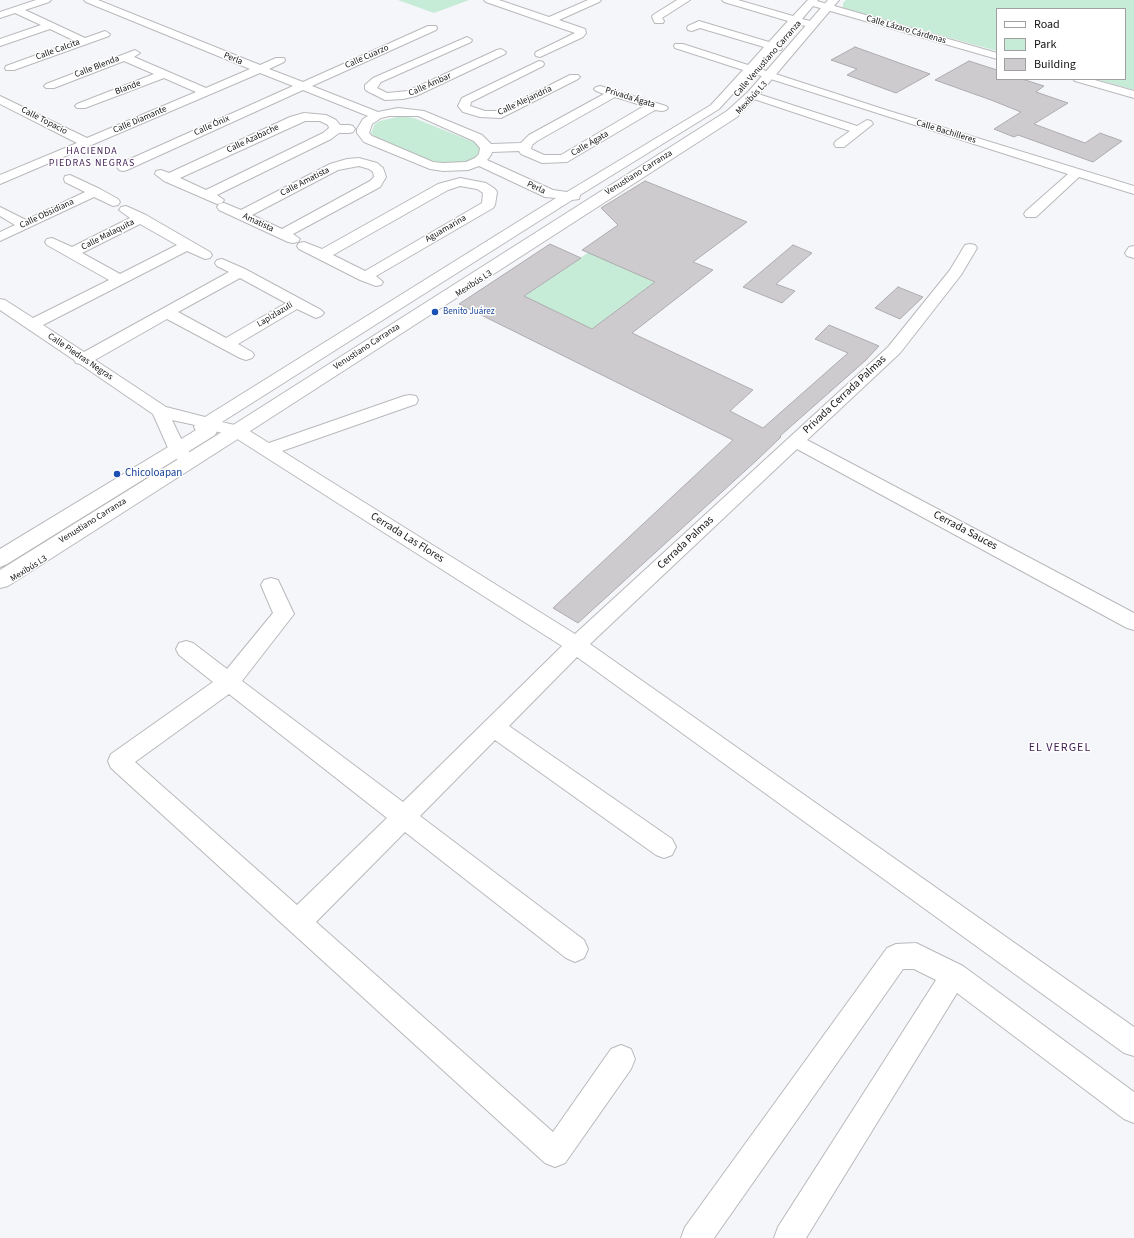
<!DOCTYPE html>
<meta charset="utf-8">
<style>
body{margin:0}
#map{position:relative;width:1134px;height:1238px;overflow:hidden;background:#f5f6f9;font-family:"Source Sans 3",sans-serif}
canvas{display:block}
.legend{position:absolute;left:996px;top:8px;width:130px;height:72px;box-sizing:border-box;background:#fff;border:1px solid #a0a0a1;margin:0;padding:5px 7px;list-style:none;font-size:12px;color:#121213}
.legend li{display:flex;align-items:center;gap:8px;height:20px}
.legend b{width:20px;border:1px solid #a0a0a1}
</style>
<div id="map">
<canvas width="1134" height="1238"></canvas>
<ul class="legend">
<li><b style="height:5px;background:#fff"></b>Road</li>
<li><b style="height:11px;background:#c6ebd6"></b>Park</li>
<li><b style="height:11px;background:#cdcbce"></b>Building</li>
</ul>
</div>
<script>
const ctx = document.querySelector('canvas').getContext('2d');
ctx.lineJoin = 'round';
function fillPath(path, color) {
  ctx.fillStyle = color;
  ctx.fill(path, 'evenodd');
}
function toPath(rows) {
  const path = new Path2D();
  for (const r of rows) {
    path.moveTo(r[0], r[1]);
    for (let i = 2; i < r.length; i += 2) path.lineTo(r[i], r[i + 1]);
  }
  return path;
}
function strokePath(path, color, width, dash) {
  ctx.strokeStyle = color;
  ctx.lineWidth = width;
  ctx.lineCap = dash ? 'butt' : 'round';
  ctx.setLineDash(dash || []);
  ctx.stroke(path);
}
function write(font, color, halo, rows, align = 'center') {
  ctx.font = font + ' "Source Sans 3",sans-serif';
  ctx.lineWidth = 3;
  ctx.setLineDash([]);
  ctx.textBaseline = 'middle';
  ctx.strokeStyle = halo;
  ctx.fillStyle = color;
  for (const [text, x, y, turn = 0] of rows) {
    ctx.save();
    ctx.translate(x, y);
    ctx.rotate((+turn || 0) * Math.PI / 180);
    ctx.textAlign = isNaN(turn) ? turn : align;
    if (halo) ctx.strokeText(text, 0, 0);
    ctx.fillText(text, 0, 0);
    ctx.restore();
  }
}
const green = toPath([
 [398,0,469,0,434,13],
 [846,0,1134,0,1134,90,1096,79,1125,79,1125,9,997,9,997,51,843,8,843,3],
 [401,116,414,118,476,143,480,148,479,153,476,159,461,164,433,163,378,139,371,133,375,124,380,121],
 [589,252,655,282,592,329,524,296]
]);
const building = toPath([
 [855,47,930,74,896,93,847,75,857,69,831,60,855,47],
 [969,61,997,70,997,79,1022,79,1044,86,1036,92,1068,103,1034,124,1085,143,1100,133,1122,141,1093,162,1018,135,1014,137,994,129,1021,112,991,100,935,80,969,61],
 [645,181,747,222,693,262,713,270,632,333,753,390,730,411,763,428,848,353,815,339,829,325,879,346,866,360,780,436,781,437,757,460,578,623,553,608,733,440,459,304,550,244,581,258,524,296,592,329,655,282,582,250,618,225,601,208,645,181],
 [793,245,812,253,776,284,795,291,782,303,743,287,793,245],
 [898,287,923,297,900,319,875,308,898,287]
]);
const minor = toPath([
 [36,0,51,0,49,2,25,10,85,38,105,31,110,34,109,36,14,70,6,70,5,68,6,66,75,41,50,29,0,46,0,39,41,25,15,13,0,18,0,12,36,0],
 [84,0,98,0,260,65,276,58,284,58,285,60,284,62,269,69,303,82,428,26,436,26,437,28,436,30,312,86,378,112,398,108,424,111,482,135,491,144,521,143,529,135,604,94,596,91,594,89,596,87,600,86,666,106,668,108,666,110,662,111,655,110,567,162,542,163,521,154,519,151,492,152,491,155,487,160,553,190,567,192,711,105,743,70,675,48,674,46,675,44,683,44,748,65,764,47,700,28,692,31,688,30,687,28,688,26,699,21,769,42,788,21,724,2,722,0,738,0,793,16,808,0,818,0,817,1,997,53,997,59,813,6,802,19,810,21,811,23,810,25,806,26,797,24,778,45,782,48,781,50,773,50,757,68,886,110,1134,186,1134,194,1079,177,1036,217,1026,217,1024,214,1026,211,1068,174,752,73,719,109,580,195,579,199,572,200,222,422,243,427,269,443,404,396,410,395,416,396,418,400,416,404,282,451,575,634,888,347,950,270,965,245,970,244,975,245,977,248,961,275,900,353,807,440,1134,613,1134,630,1127,628,797,449,590,644,1134,1027,1134,1056,1124,1053,577,657,509,726,672,839,676,847,672,855,664,858,656,855,495,740,420,816,584,940,588,949,584,958,575,962,566,958,405,832,316,922,553,1132,611,1049,621,1045,631,1049,635,1059,631,1069,565,1163,555,1167,545,1163,111,768,108,761,111,754,213,682,179,655,176,649,179,643,186,641,193,643,227,669,273,613,261,585,264,580,271,578,278,580,294,614,242,681,403,802,562,646,231,435,210,430,202,433,196,431,194,427,195,425,172,420,185,447,197,461,194,465,188,467,182,465,169,450,153,414,80,364,76,363,74,360,0,310,0,299,5,300,33,318,109,280,47,245,45,242,47,239,52,238,72,247,130,218,119,210,121,207,126,206,146,215,210,252,212,255,210,258,205,259,187,251,43,325,84,352,229,272,217,266,215,263,217,260,222,259,245,269,321,310,324,313,321,316,316,318,297,309,238,344,252,352,254,355,252,358,246,360,240,358,167,319,95,360,166,407,205,417,556,198,545,197,479,166,468,170,443,171,430,169,364,142,357,133,357,129,363,119,368,116,303,90,127,170,123,171,119,170,117,167,119,164,293,86,260,73,0,184,0,175,77,143,0,104,0,96,87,138,196,92,164,78,85,108,77,108,75,106,77,104,154,74,124,61,54,88,46,88,44,86,46,84,135,50,140,53,134,57,206,88,250,69,86,2,84,0],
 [615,97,644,106,561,155,544,155,531,149,532,145,537,141,615,97],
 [389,116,418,116,474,141,480,148,479,154,475,158,466,162,443,163,433,162,372,136,369,133,372,124,381,118,389,116],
 [140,224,177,245,120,274,82,253,140,224],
 [240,278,286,303,226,338,178,312,240,278],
 [229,694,387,818,297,905,135,762,229,694],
 [484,0,499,0,549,17,588,0,601,0,599,2,559,20,585,29,586,33,583,37,540,57,536,56,535,54,536,52,575,33,486,2,484,0],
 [677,0,690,0,662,18,664,21,663,23,655,23,652,17,653,15,677,0],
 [467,37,472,40,471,42,381,82,377,88,387,93,408,91,497,50,501,49,506,52,505,54,416,96,403,99,385,100,367,91,365,89,365,85,373,78,467,37],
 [539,61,543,62,544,64,543,66,471,102,470,106,485,111,499,111,570,75,578,75,580,77,578,79,501,118,480,117,463,112,458,106,462,98,539,61],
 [1073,79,1091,79,1134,91,1134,98,1075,81,1073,79],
 [752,92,857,126,867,120,871,121,873,124,844,147,836,147,834,144,836,141,850,131,748,97,746,95,748,93,752,92],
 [304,113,326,115,336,120,340,125,349,125,353,126,355,129,353,132,349,133,339,133,331,139,217,195,224,200,222,203,217,204,164,181,155,174,156,171,161,170,169,173,290,117,304,113],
 [305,121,320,121,328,125,329,128,323,133,206,190,180,178,305,121],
 [359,158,377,163,383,168,386,177,380,187,293,234,300,239,298,242,293,243,288,242,219,210,217,207,219,204,224,203,241,210,330,164,347,159,359,158],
 [359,166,369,169,373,172,374,177,370,181,282,229,252,215,338,170,359,166],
 [70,175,100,189,118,199,120,202,118,205,113,206,94,197,0,241,0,232,15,225,0,216,0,207,26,220,85,192,65,182,64,179,65,176,70,175],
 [460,178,486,183,495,189,497,192,495,205,493,208,376,276,383,282,381,285,376,286,360,280,299,249,297,246,299,243,304,242,322,249,438,184,460,178],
 [460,186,477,189,483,193,482,203,365,271,333,255,448,190,460,186],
 [1134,246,1134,258,1127,256,1125,253,1129,247,1134,246],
 [916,943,963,966,1134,1092,1134,1123,1124,1119,957,993,806,1238,774,1238,778,1227,936,980,914,969,903,969,714,1238,681,1238,685,1227,887,948,896,944,916,943]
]);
const major = toPath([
 [828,0,839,0,756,98,737,117,244,435,8,586,0,588,0,570,230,427,727,111,748,92,828,0],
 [208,425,215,427,217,431,215,435,7,564,0,567,0,549,201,427,208,425]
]);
const markers = [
 [435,312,4,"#1a4fb4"],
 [117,474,4,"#1a4fb4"]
];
const farStreetnames = [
 ["Calle Lázaro Cárdenas",906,30,16],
 ["Calle Calcita",58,50,-20],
 ["Calle Cuarzo",367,57,-24],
 ["Perla",233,59,22],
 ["Calle Venustiano Carranza",768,59,-49],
 ["Calle Blenda",97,67,-21],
 ["Calle Ámbar",430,85,-24],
 ["Blande",128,88,-21],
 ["Privada Ágata",630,98,17],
 ["Mexibús L3",752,98,-47],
 ["Calle Alejandría",525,101,-25],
 ["Calle Diamante",140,120,-23],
 ["Calle Topacio",44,121,27],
 ["Calle Ónix",212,126,-24],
 ["Calle Bachilleres",946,132,17],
 ["Calle Azabache",253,139,-25],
 ["Calle Ágata",590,144,-30],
 ["Venustiano Carranza",639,173,-32],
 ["Calle Amatista",305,182,-27],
 ["Perla",536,188,25],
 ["Calle Obsidiana",47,214,-25],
 ["Amatista",258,223,25],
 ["Aguamarina",446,229,-30],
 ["Calle Malaquita",108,235,-27],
 ["Mexibús L3",474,284,-33],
 ["Lapizlazuli",275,315,-31],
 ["Venustiano Carranza",367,347,-33],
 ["Calle Piedras Negras",80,357,34],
 ["Venustiano Carranza",93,521,-32],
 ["Mexibús L3",29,569,-32]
];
const farTransitnames = [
 ["Benito Juárez",443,312]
];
const farNeighbourhoodnames = [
 ["HACIENDA",92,152],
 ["PIEDRAS NEGRAS",92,164]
];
const streetNames = [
 ["Privada Cerrada Palmas",845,395,-43],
 ["Cerrada Sauces",965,531,28],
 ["Cerrada Las Flores",407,538,32],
 ["Cerrada Palmas",686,543,-43]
];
const transitNames = [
 ["Chicoloapan",125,474]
];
const neighbourhoodNames = [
 ["EL VERGEL",1060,748]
];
fillPath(green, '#c6ebd6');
fillPath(building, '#cdcbce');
strokePath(building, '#adabad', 1);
strokePath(minor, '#b9b9bc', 2);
strokePath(major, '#b9b9bc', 2);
fillPath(minor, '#fff');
fillPath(major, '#fff');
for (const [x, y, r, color] of markers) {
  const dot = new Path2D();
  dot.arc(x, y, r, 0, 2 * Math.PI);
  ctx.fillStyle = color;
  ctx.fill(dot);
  strokePath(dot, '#fff', 1.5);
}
write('9px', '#121213', '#fff', farStreetnames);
write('9px', '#164399', '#fff', farTransitnames, 'left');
ctx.letterSpacing = '1px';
write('10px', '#3f1d54', '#fff', farNeighbourhoodnames);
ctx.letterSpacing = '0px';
write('11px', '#121213', '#fff', streetNames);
write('11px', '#164399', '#fff', transitNames, 'left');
ctx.letterSpacing = '1px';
write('12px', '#3f1d54', '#fff', neighbourhoodNames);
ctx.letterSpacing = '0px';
</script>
